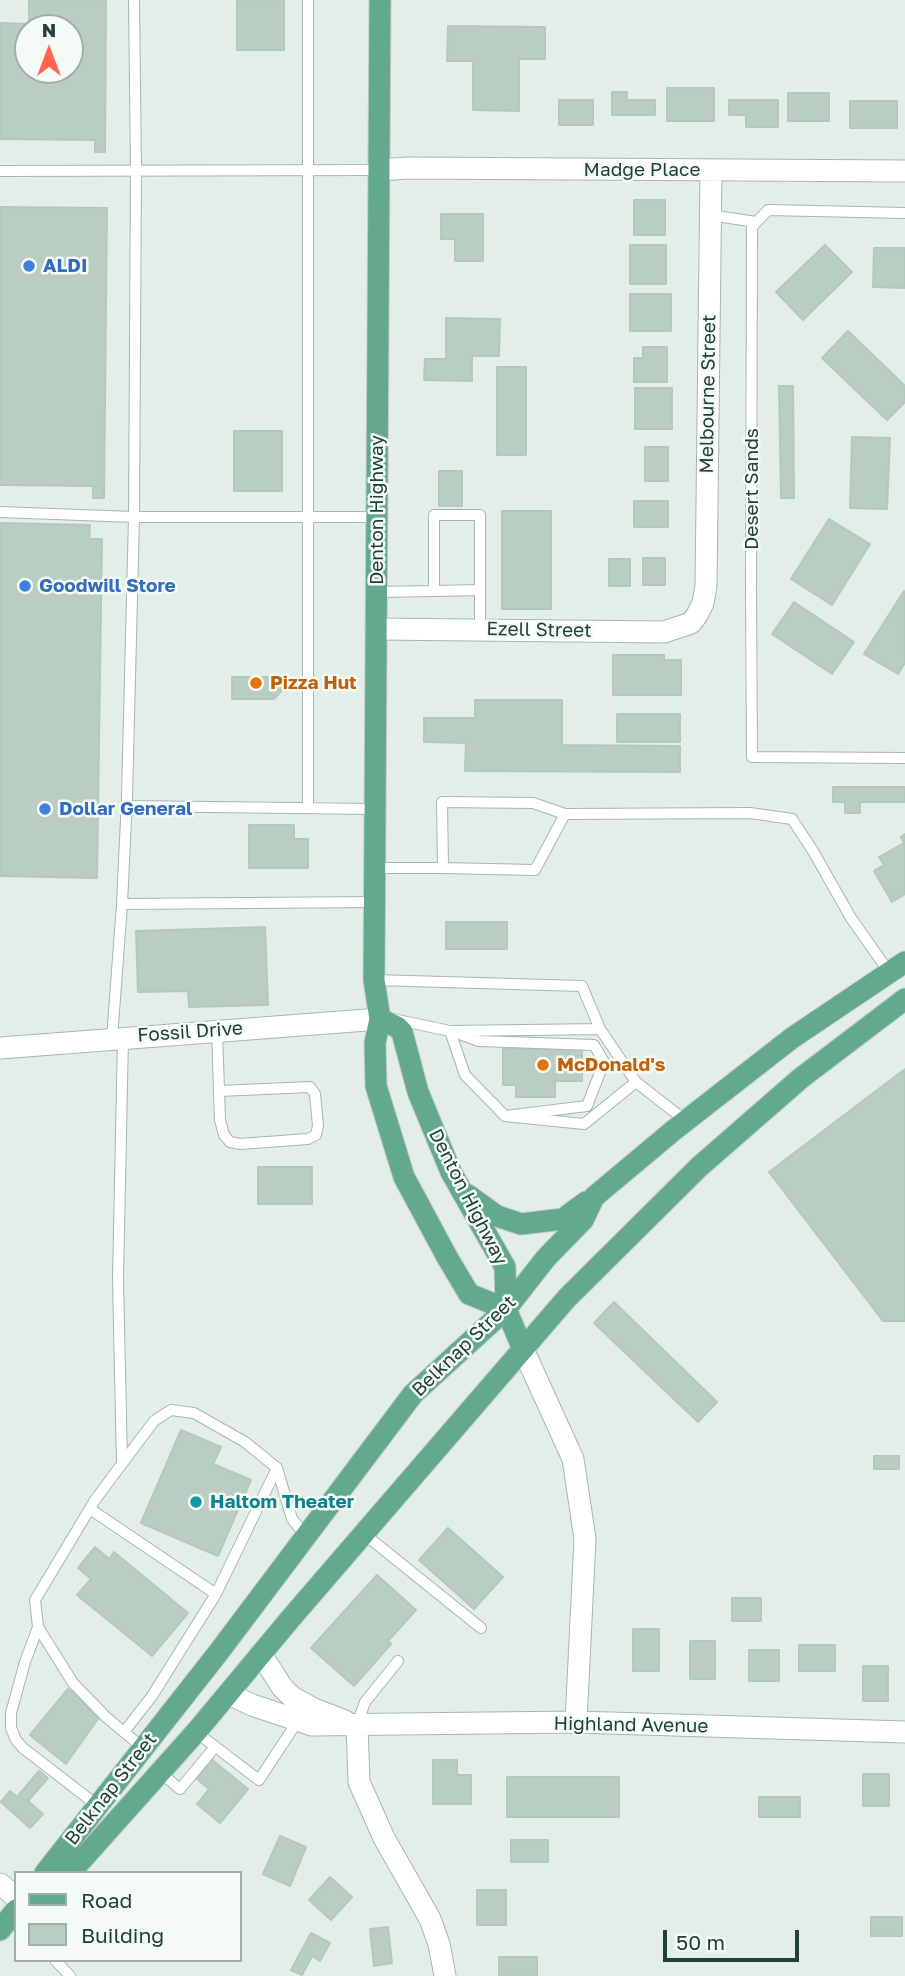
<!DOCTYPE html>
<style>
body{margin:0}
#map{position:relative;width:905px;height:1976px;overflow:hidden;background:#e3eee8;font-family:"Golos Text",sans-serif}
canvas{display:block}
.legend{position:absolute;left:14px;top:1871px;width:228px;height:91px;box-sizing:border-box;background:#f4faf6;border:2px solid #9fb0a9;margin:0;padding:9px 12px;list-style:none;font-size:21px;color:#204235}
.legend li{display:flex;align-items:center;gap:14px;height:35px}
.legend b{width:35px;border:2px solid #9fb0a9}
.north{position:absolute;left:14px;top:14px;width:70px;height:70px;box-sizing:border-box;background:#f4faf6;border:2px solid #9fb0a9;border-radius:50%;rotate:0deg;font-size:19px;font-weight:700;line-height:28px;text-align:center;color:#204235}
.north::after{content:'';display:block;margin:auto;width:24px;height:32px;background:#ff6650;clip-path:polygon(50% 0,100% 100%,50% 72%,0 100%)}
.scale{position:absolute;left:663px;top:1930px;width:136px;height:32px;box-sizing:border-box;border:4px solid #204235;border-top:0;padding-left:9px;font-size:21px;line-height:24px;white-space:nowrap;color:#204235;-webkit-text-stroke:5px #f4faf6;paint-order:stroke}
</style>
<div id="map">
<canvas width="905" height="1976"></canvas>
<ul class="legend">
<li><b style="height:9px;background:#62a98e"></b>Road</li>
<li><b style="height:19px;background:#bacdc3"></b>Building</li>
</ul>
<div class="north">N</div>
<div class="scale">50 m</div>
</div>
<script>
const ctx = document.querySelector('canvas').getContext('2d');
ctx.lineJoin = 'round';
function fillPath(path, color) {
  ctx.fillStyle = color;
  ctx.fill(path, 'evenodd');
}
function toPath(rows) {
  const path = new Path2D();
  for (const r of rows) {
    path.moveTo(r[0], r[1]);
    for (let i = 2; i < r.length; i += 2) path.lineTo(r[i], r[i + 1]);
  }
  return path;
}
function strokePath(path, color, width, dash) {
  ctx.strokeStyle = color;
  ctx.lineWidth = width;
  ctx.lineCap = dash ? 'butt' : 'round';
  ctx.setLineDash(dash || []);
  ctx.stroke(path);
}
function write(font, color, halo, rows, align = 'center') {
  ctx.font = font + ' "Golos Text",sans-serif';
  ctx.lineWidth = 5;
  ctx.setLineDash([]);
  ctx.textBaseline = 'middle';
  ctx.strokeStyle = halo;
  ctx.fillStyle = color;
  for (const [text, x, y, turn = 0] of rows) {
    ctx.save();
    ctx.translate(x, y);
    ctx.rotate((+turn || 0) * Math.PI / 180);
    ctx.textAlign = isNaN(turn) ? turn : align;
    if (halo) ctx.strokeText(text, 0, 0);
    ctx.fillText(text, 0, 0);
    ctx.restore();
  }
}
const building = toPath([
 [29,0,106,0,105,152,95,152,95,140,0,139,0,23,29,24,29,0],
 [28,28,70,28,70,70,28,70,28,28],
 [237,0,284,0,284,50,237,50,237,0],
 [448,26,545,27,545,59,519,59,519,111,473,110,473,61,447,61,448,26],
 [667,88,714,88,714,121,667,121,667,88],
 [612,92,627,92,627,100,655,100,655,115,612,115,612,92],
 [788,93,829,93,829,121,788,121,788,93],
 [559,100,593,100,593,125,559,125,559,100],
 [729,100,778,100,778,127,746,127,746,115,729,115,729,100],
 [850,101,897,101,897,128,850,128,850,101],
 [634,200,665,200,665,235,634,235,634,200],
 [0,207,107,208,104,498,93,498,93,486,0,485,0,207],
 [441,214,483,214,483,261,455,261,455,239,441,239,441,214],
 [630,245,666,245,666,284,630,284,630,245],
 [825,245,852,272,803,320,776,292,825,245],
 [874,248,905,248,905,288,873,287,874,248],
 [630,294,671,294,671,331,630,331,630,294],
 [446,318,500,319,499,356,472,356,472,381,424,380,425,359,446,359,446,318],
 [848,331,905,386,905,402,887,420,822,358,848,331],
 [643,347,667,347,667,382,634,382,634,358,643,358,643,347],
 [497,367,526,367,526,455,497,455,497,367],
 [779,386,793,386,794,498,781,498,779,386],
 [635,388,672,388,672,429,635,429,635,388],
 [234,431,282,431,282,491,234,491,234,431],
 [852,437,890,438,887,509,850,508,852,437],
 [645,447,668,447,668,481,645,481,645,447],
 [439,471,462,471,462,506,439,506,439,471],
 [634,501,668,501,668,527,634,527,634,501],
 [502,511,551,511,551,609,502,609,502,511],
 [829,519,870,544,832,605,791,579,829,519],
 [0,523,90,525,89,539,102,539,97,878,0,876,0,523],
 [643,558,665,558,665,585,643,585,643,558],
 [609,559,630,559,630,586,609,586,609,559],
 [904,591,905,663,898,674,864,654,904,591],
 [794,602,854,642,832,674,772,634,794,602],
 [613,655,664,655,664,660,681,660,681,695,613,695,613,655],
 [232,677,274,677,284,688,274,699,232,699,232,677],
 [475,700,562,700,562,745,680,746,680,772,465,771,466,743,424,742,424,718,475,718,475,700],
 [617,714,680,714,680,742,617,742,617,714],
 [833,787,905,787,905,802,860,802,860,813,845,813,845,802,833,802,833,787],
 [249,825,294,825,294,839,308,839,308,868,249,868,249,825],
 [905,834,905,894,892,902,874,871,884,865,879,857,904,843,901,837,905,834],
 [446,922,507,922,507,949,446,949,446,922],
 [265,927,268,1005,189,1007,188,991,138,992,136,931,265,927],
 [503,1049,582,1049,582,1081,555,1081,555,1097,516,1097,516,1085,503,1085,503,1049],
 [905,1069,905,1321,883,1321,769,1172,905,1069],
 [258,1167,312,1167,312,1204,258,1204,258,1167],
 [614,1302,717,1402,698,1422,594,1323,614,1302],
 [181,1430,221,1447,213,1464,251,1480,218,1556,141,1523,181,1430],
 [874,1456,899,1456,899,1469,874,1469,874,1456],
 [448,1528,503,1577,474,1609,419,1560,448,1528],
 [95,1547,109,1559,114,1552,188,1613,152,1656,77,1595,91,1579,78,1568,95,1547],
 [377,1575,416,1610,388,1641,391,1644,354,1686,311,1648,377,1575],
 [732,1598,761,1598,761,1621,732,1621,732,1598],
 [633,1629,659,1629,659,1671,633,1671,633,1629],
 [690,1641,715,1641,715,1679,690,1679,690,1641],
 [799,1645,835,1645,835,1671,799,1671,799,1645],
 [749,1650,779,1650,779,1681,749,1681,749,1650],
 [863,1666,888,1666,888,1701,863,1701,863,1666],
 [68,1689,100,1716,66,1764,30,1735,68,1689],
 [211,1759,248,1789,220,1823,197,1804,209,1789,196,1778,211,1759],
 [433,1760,457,1760,457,1775,471,1775,471,1804,433,1804,433,1760],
 [39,1771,48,1778,28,1801,43,1814,30,1828,1,1802,10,1791,17,1797,39,1771],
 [863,1774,889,1774,889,1806,863,1806,863,1774],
 [507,1777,619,1777,619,1817,507,1817,507,1777],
 [759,1797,800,1797,800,1817,759,1817,759,1797],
 [280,1836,306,1847,290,1886,263,1874,280,1836],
 [511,1840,548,1840,548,1862,511,1862,511,1840],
 [330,1877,352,1897,331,1920,309,1900,330,1877],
 [477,1890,506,1890,506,1925,477,1925,477,1890],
 [871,1917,902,1917,902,1936,871,1936,871,1917],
 [388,1927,392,1963,374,1966,370,1929,388,1927],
 [311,1933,330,1943,320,1961,312,1956,302,1975,291,1970,311,1933],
 [499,1957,537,1957,537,1976,499,1976,499,1957]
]);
const service = toPath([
 [0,171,379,170],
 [905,213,768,210,752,227,751,588,752,757,905,758],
 [710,215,756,222],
 [0,512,134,517,376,517],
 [434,591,480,590],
 [376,592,434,591,434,515,480,515,480,630],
 [127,806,375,809],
 [308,808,308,0],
 [565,814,535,870,443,868,442,802,533,803,565,814,750,813,792,819,813,851,851,918,889,972],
 [375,868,443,868],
 [122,904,375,902],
 [374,980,582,986,600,1029],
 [393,1019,450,1031,600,1029,636,1082,686,1121],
 [217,1030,219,1091,220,1120,224,1135,230,1142,240,1144,308,1139,316,1135,318,1126,315,1094,310,1087,219,1091],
 [450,1031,465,1075,505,1116,584,1124,636,1082],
 [460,1034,479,1041,594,1045,604,1062,587,1106,505,1116],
 [112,1038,122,904,127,798,134,517,136,170,134,0],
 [122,1464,118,1279,123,1037],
 [90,1509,216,1594,152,1696,124,1732],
 [363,1533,481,1628],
 [216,1594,277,1468],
 [38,1627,25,1662,11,1713,11,1728,16,1740,23,1748,98,1806],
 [357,1725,365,1702,398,1661],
 [196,1732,259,1780,297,1722],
 [143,1748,106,1717,73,1683,38,1627,35,1600,95,1500,154,1421,171,1410,194,1413,245,1442,277,1468,292,1519,306,1536],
 [161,1773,180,1789,215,1747],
 [55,1960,70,1976]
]);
const minor = toPath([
 [379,170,409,168,905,171],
 [376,629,664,632,691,623,697,615,703,603,706,586,711,170],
 [0,1048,380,1019],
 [522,1347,573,1459,585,1539,576,1722],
 [261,1654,282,1687,292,1697,314,1709,345,1721],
 [229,1694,252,1705,312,1725,576,1722,905,1732],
 [357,1725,359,1782,384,1838,430,1919,439,1944,445,1976],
 [0,1884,16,1897]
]);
const primary = toPath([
 [380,0,374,980,380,1019,375,1043,376,1086,404,1177,447,1257,469,1294,506,1309],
 [380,1019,397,1027,402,1032,418,1092,451,1172,505,1267,506,1309,522,1347],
 [468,1195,497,1216,521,1224,563,1219,586,1202],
 [45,1873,218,1653,413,1394,506,1309,546,1258,583,1220,594,1197,674,1130,792,1038,905,962],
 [70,1873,196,1732,291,1618,567,1298,699,1167,801,1078,905,999],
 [0,1930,16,1910]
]);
const markers = [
 [29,266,7,"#3f7fe0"],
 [25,586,7,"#3f7fe0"],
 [256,683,7,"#e8710a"],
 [45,809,7,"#3f7fe0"],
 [543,1065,7,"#e8710a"],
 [196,1502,7,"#0f9aa8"]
];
const streetNames = [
 ["Madge Place",642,170],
 ["Melbourne Street",708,394,-89],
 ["Desert Sands",752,489,-90],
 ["Denton Highway",377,510,-90],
 ["Ezell Street",539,630,1],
 ["Fossil Drive",190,1032,-4],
 ["Denton Highway",468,1197,63],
 ["Belknap Street",464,1346,-44],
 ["Highland Avenue",631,1725,1],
 ["Belknap Street",111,1789,-52]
];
const shopNames = [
 ["ALDI",43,266],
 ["Goodwill Store",39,586],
 ["Dollar General",59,809]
];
const foodNames = [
 ["Pizza Hut",270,683],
 ["McDonald's",557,1065]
];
const cultureNames = [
 ["Haltom Theater",210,1502]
];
fillPath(building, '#bacdc3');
strokePath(building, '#b4c9be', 2);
strokePath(service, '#a5b7af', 12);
strokePath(minor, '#a5b7af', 23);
strokePath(primary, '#c1cac6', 23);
strokePath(service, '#fff', 10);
strokePath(minor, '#fff', 21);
strokePath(primary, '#62a98e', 21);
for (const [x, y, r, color] of markers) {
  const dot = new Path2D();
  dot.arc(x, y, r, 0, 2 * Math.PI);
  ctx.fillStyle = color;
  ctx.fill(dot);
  strokePath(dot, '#f4faf6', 2.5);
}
write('19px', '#204235', '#f4faf6', streetNames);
write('bold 19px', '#366cbe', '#f4faf6', shopNames, 'left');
write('bold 19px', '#c56008', '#f4faf6', foodNames, 'left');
write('bold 19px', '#0d838f', '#f4faf6', cultureNames, 'left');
</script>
